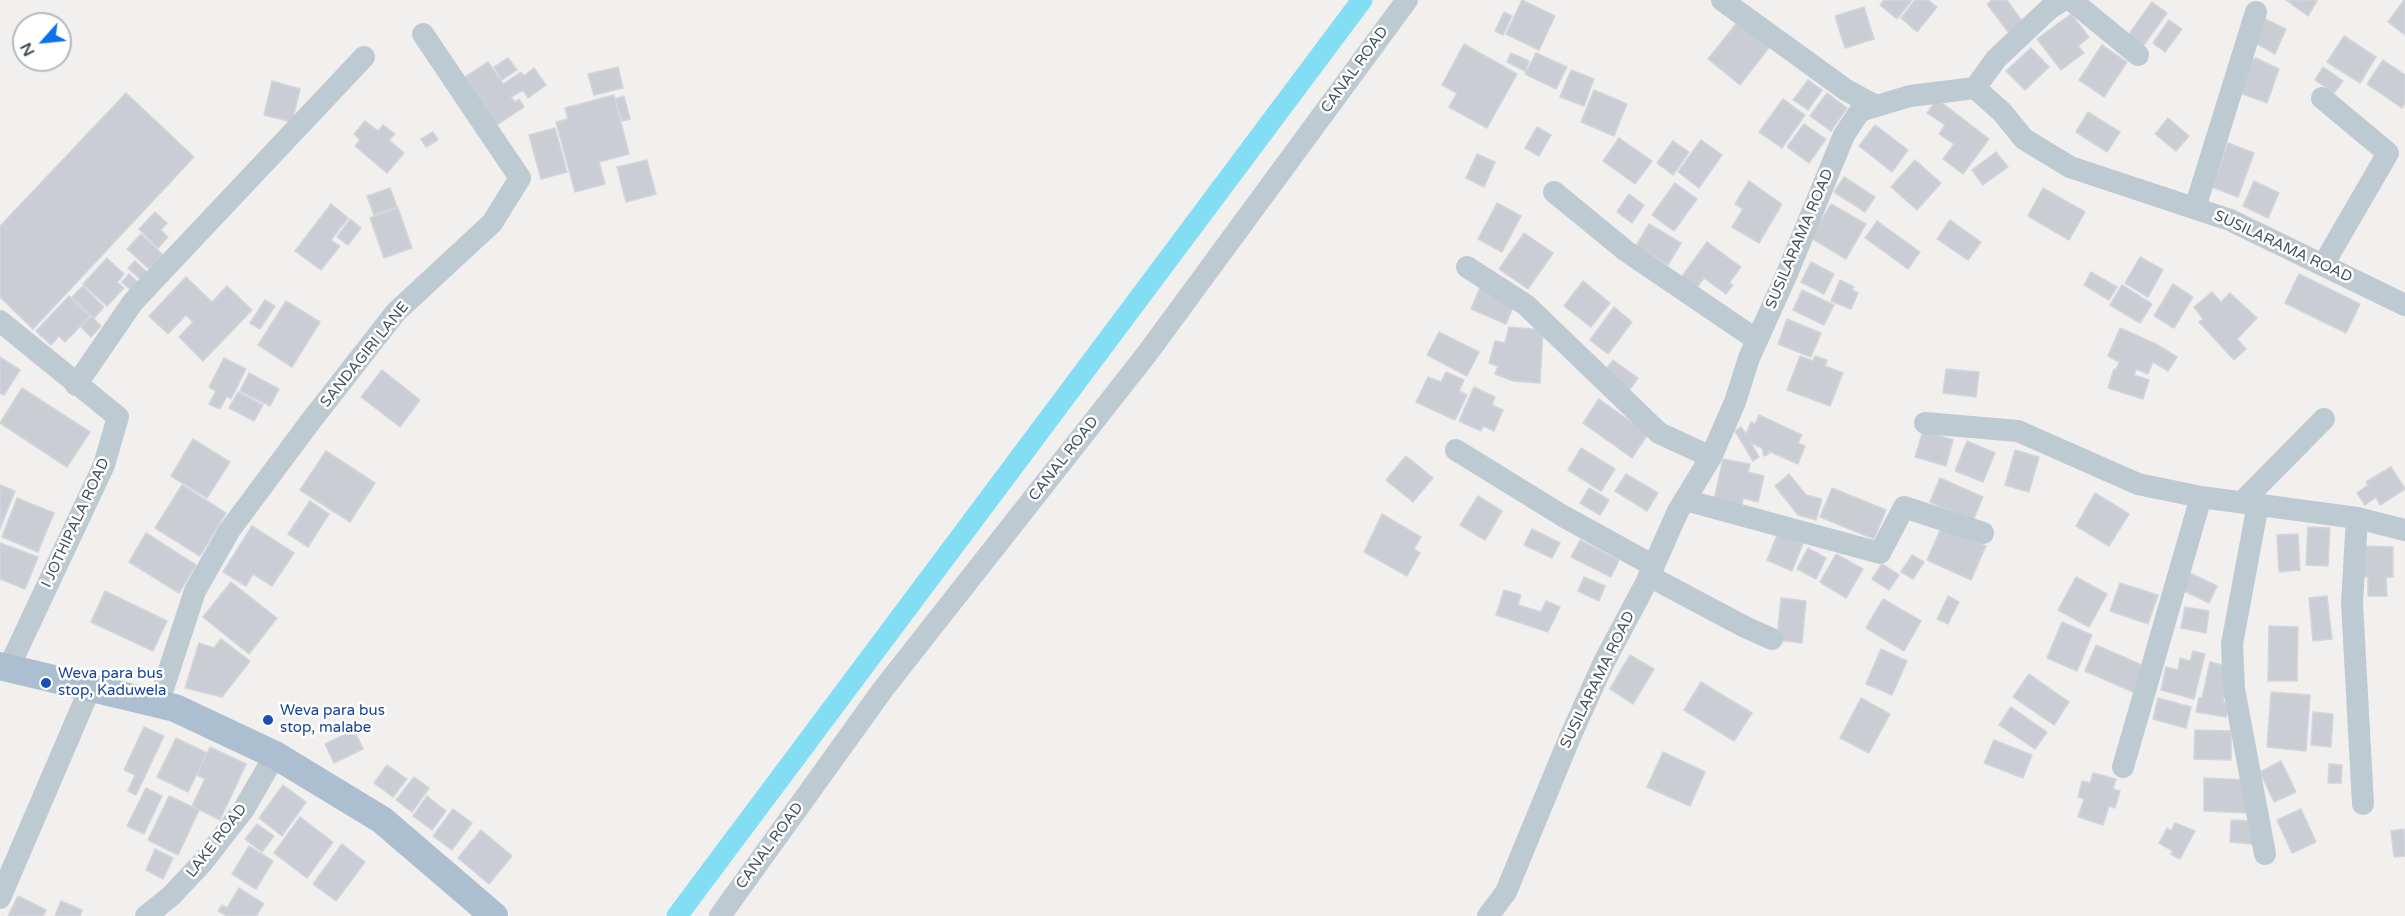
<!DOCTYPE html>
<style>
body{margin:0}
#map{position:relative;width:2405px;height:916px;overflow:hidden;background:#f2efef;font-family:"Varela Round",sans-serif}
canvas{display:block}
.north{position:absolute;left:12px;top:12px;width:60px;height:60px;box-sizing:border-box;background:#fff;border:2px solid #b5babf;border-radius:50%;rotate:243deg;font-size:16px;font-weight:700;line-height:24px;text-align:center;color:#45535e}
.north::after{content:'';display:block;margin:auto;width:21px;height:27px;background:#0972f1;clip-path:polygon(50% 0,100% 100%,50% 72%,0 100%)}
</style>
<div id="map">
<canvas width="2405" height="916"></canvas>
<div class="north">N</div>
</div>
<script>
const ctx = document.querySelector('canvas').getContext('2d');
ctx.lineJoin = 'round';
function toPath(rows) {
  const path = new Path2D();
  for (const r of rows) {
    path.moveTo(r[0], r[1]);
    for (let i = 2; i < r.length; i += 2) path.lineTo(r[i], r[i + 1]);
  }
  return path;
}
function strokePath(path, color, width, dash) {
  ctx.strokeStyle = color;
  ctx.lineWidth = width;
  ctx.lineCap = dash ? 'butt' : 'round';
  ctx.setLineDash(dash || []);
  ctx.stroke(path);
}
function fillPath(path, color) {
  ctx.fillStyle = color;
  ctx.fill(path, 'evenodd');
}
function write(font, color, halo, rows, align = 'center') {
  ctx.font = font + ' "Varela Round",sans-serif';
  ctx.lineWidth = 5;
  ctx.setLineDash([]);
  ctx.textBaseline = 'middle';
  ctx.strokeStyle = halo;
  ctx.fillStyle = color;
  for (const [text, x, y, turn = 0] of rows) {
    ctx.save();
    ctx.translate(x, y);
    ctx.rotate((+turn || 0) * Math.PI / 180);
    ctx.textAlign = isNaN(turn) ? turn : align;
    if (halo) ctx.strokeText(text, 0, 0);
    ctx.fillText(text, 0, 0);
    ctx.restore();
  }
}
const canal = toPath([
 [677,916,1362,0]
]);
const building = toPath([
 [1522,0,1555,16,1539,50,1506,34,1522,0],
 [1884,0,1912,0,1897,19,1880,5,1884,0],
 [1915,0,1928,0,1937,7,1917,32,1901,18,1915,0],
 [1992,0,2007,0,2025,25,2011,36,1987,4,1992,0],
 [2286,0,2315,0,2317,1,2308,16,2286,0],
 [2404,0,2405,0,2405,35,2388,22,2404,0],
 [2152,2,2167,13,2141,49,2126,38,2152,2],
 [1864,7,1874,39,1845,48,1835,16,1864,7],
 [1504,12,1512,16,1503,35,1495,31,1504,12],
 [2071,14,2089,37,2078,46,2084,53,2061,70,2037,39,2071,14],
 [2263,18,2286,29,2275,54,2252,41,2263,18],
 [1739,20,1771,45,1740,85,1708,59,1739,20],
 [2169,20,2182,29,2165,52,2153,43,2169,20],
 [2344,36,2376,57,2360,83,2327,62,2344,36],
 [1464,44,1517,74,1487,128,1449,107,1457,93,1442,85,1464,44],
 [2102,45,2127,62,2104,97,2079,80,2102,45],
 [2031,48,2049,67,2025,90,2006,71,2031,48],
 [1511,53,1529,61,1525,71,1507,62,1511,53],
 [1536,53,1567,67,1556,89,1525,74,1536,53],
 [508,58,517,70,502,80,494,67,508,58],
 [2256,58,2279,69,2267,103,2232,90,2248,62,2256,58],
 [2383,60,2405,75,2405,103,2402,108,2367,84,2383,60],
 [488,62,503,84,521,72,524,76,534,68,546,85,528,98,523,90,511,97,515,102,519,99,524,107,497,125,465,77,488,62],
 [618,67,623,88,594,95,588,74,618,67],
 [2323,67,2343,81,2334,93,2315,80,2323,67],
 [1571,70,1594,79,1584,106,1560,97,1571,70],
 [1808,80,1822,90,1808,110,1793,100,1808,80],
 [272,81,300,89,292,122,264,115,272,81],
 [1594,90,1627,104,1614,136,1581,122,1594,90],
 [126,93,194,157,33,329,0,297,0,226,126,93],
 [1827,93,1847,108,1831,131,1810,116,1827,93],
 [614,95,629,154,599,162,605,184,575,192,556,122,568,119,565,108,614,95],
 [624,96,630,119,622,121,615,99,624,96],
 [1783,99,1805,115,1782,148,1759,132,1783,99],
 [1937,99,1989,139,1963,174,1943,159,1954,144,1939,134,1945,125,1927,113,1937,99],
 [2088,112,2120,132,2107,152,2076,132,2088,112],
 [2168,118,2189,136,2176,151,2155,134,2168,118],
 [365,121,378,131,383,125,395,134,389,140,404,153,387,173,355,146,360,140,354,134,365,121],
 [1804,124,1826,139,1809,163,1787,147,1804,124],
 [1875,125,1908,150,1892,172,1859,146,1875,125],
 [1537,127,1551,135,1539,156,1525,148,1537,127],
 [555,128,567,172,541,179,529,135,555,128],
 [433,132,438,140,426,147,421,139,433,132],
 [1619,138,1652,161,1635,184,1603,161,1619,138],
 [1701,140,1722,155,1699,188,1678,172,1701,140],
 [1673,141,1689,152,1673,175,1657,163,1673,141],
 [2228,143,2254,153,2238,197,2212,187,2228,143],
 [1996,152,2008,167,1983,185,1972,170,1996,152],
 [1477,154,1495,162,1484,187,1466,178,1477,154],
 [647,160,656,194,626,202,617,167,647,160],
 [1915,160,1941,183,1917,210,1891,187,1915,160],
 [1844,177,1875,197,1865,212,1834,192,1844,177],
 [1749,181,1782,204,1759,243,1732,227,1743,209,1735,204,1749,181],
 [2254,181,2279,193,2268,218,2243,206,2254,181],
 [1675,183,1697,199,1674,231,1652,215,1675,183],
 [390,188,397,207,374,215,367,196,390,188],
 [2043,188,2085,212,2069,240,2028,216,2043,188],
 [1629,194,1644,205,1632,223,1617,212,1629,194],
 [1497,203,1521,216,1502,252,1478,239,1497,203],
 [331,204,348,218,331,240,340,246,321,270,295,251,331,204],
 [1831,204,1866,224,1846,259,1811,238,1831,204],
 [398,208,412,248,384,258,370,218,398,208],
 [155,212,167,223,161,230,168,237,158,248,139,229,155,212],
 [350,219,361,228,348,245,337,237,350,219],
 [1950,220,1981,242,1968,260,1937,239,1950,220],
 [1877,221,1920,252,1908,269,1865,238,1877,221],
 [1649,224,1681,243,1668,265,1636,246,1649,224],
 [1524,233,1553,253,1528,289,1499,269,1524,233],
 [141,234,163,255,149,269,127,249,141,234],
 [1707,242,1741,267,1729,283,1733,285,1726,294,1704,278,1695,290,1680,279,1707,242],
 [2140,257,2163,270,2148,297,2125,283,2140,257],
 [107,258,124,274,117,282,124,288,107,306,83,284,107,258],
 [135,261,150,275,143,282,128,268,135,261],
 [1811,262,1834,274,1824,294,1801,282,1811,262],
 [2091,272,2117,287,2109,300,2084,285,2091,272],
 [129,274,141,285,134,293,122,282,129,274],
 [2299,274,2360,304,2346,333,2285,303,2299,274],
 [186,277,212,302,227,286,252,310,203,361,179,337,193,322,186,315,168,334,149,316,186,277],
 [1840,280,1854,287,1852,290,1858,293,1851,309,1831,301,1840,280],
 [1583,281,1610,303,1591,327,1564,306,1583,281],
 [2173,284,2193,297,2174,328,2154,316,2173,284],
 [1481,285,1516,300,1506,324,1471,309,1481,285],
 [2122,285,2152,304,2140,323,2110,305,2122,285],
 [83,286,104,307,94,318,72,297,83,286],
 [1802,290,1834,305,1824,325,1793,310,1802,290],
 [2212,292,2221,302,2230,293,2257,318,2237,339,2246,349,2234,360,2199,322,2203,319,2194,307,2212,292],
 [69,296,90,316,65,342,59,336,51,345,36,331,69,296],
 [265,300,275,306,260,329,250,323,265,300],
 [286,301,320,322,292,367,258,345,286,301],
 [1614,307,1632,322,1608,354,1590,340,1614,307],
 [91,316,101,326,91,337,81,327,91,316],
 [1787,319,1821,333,1811,357,1778,344,1787,319],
 [1509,327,1543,330,1540,383,1513,381,1495,374,1498,366,1489,363,1495,341,1505,343,1509,327],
 [2120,328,2156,344,2177,357,2168,371,2153,362,2148,374,2136,369,2134,375,2149,380,2143,399,2108,388,2114,369,2116,370,2119,362,2108,356,2120,328],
 [1439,332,1479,352,1467,376,1427,355,1439,332],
 [1800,356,1813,361,1815,356,1827,360,1825,366,1843,373,1830,406,1787,390,1800,356],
 [0,357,20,370,4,395,0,393,0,357],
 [224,358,246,369,231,399,227,396,220,409,209,404,216,391,209,387,224,358],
 [1613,360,1638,378,1628,392,1603,373,1613,360],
 [1946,369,1979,372,1976,397,1943,393,1946,369],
 [382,370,420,400,400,427,361,397,382,370],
 [1446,372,1464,380,1459,391,1467,395,1455,420,1416,402,1428,377,1441,382,1446,372],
 [249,373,279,389,270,406,240,391,249,373],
 [1474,387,1495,397,1492,405,1503,410,1494,431,1483,426,1481,431,1459,421,1474,387],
 [22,388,90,432,67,467,0,423,22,388],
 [238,392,263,405,254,421,229,408,238,392],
 [1599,399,1648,434,1632,458,1583,423,1599,399],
 [1759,415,1802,435,1798,443,1805,446,1798,464,1768,451,1769,454,1764,456,1762,448,1751,443,1759,457,1753,461,1735,431,1741,427,1746,434,1751,422,1755,424,1759,415],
 [1923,431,1953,440,1946,466,1915,457,1923,431],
 [193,439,230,462,207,498,171,476,193,439],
 [1967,441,1995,453,1983,482,1955,471,1967,441],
 [1581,448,1615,469,1601,491,1568,470,1581,448],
 [2015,450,2039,457,2029,492,2005,485,2015,450],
 [326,451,375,483,350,522,300,490,326,451],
 [1406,456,1433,478,1413,502,1386,480,1406,456],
 [1723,459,1750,464,1748,472,1764,476,1758,502,1743,498,1742,505,1714,500,1723,459],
 [2391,467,2405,489,2380,505,2376,497,2365,505,2357,493,2368,485,2366,482,2391,467],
 [1626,474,1658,493,1647,511,1615,491,1626,474],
 [1789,474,1806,495,1822,499,1816,520,1798,515,1775,486,1789,474],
 [1940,478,1983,497,1973,521,1930,502,1940,478],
 [0,485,15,491,0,529,0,485],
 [182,485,226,513,200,556,155,528,182,485],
 [1589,488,1609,500,1600,515,1580,503,1589,488],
 [1832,488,1886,510,1874,539,1820,517,1832,488],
 [2095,493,2129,514,2109,546,2076,526,2095,493],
 [1478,496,1502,511,1485,540,1460,525,1478,496],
 [17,498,54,513,38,552,2,537,17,498],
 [310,501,329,514,308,547,288,534,310,501],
 [1382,514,1421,537,1414,549,1420,553,1407,576,1364,552,1382,514],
 [252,526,294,553,272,586,253,574,246,586,223,572,252,526],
 [1942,526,1986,546,1971,580,1927,560,1942,526],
 [2308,527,2330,528,2328,566,2306,565,2308,527],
 [1532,529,1560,543,1552,558,1524,545,1532,529],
 [146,533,196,565,179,593,129,562,146,533],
 [1778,533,1803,543,1792,571,1767,560,1778,533],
 [2298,534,2300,570,2279,572,2277,535,2298,534],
 [1580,540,1619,560,1611,577,1571,557,1580,540],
 [0,543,38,557,25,589,0,579,0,543],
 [2360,546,2393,547,2393,577,2386,577,2387,596,2368,596,2368,577,2359,577,2360,546],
 [1808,548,1826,558,1816,579,1797,569,1808,548],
 [1836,554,1863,569,1846,598,1820,582,1836,554],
 [1912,555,1924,562,1913,579,1901,572,1912,555],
 [1882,564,1899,575,1889,590,1872,579,1882,564],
 [2190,573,2217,586,2209,603,2182,590,2190,573],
 [1584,577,1605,586,1599,601,1578,591,1584,577],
 [2076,577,2107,594,2089,627,2058,610,2076,577],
 [231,582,277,618,249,654,203,617,231,582],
 [2120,583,2158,595,2148,624,2110,611,2120,583],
 [1504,590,1521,595,1518,605,1541,612,1546,601,1560,607,1548,632,1496,615,1504,590],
 [105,591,167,621,153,651,91,622,105,591],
 [1948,596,1959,602,1948,624,1937,619,1948,596],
 [2327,596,2332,639,2313,641,2309,598,2327,596],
 [1781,598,1806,601,1802,643,1777,640,1781,598],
 [1883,599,1921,621,1904,651,1866,628,1883,599],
 [2185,607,2209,611,2206,633,2181,628,2185,607],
 [2062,622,2092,635,2077,671,2047,658,2062,622],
 [2269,626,2298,627,2297,681,2268,681,2269,626],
 [221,639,250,661,222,697,185,688,199,643,214,648,221,639],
 [2096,645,2144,666,2133,692,2085,671,2096,645],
 [1881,649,1907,661,1892,695,1866,684,1881,649],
 [2193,651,2205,654,2194,699,2161,690,2166,667,2178,670,2180,658,2190,661,2193,651],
 [1630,655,1654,669,1633,704,1610,689,1630,655],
 [2210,662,2231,667,2223,702,2229,703,2226,717,2196,712,2199,698,2202,698,2210,662],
 [2029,674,2069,702,2054,725,2013,697,2029,674],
 [1701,682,1752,713,1734,741,1684,710,1701,682],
 [2271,692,2310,695,2306,751,2267,747,2271,692],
 [1861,698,1890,714,1869,753,1840,738,1861,698],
 [2158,698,2191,707,2186,728,2153,719,2158,698],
 [2011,707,2047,732,2035,749,1999,725,2011,707],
 [2313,712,2333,714,2331,747,2311,745,2313,712],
 [144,727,164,736,136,795,128,791,135,775,124,770,144,727],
 [354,730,363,749,334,763,325,744,354,730],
 [2195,730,2231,731,2231,760,2194,759,2195,730],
 [176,738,207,753,188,792,157,777,176,738],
 [1994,740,2032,755,2023,778,1984,763,1994,740],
 [210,747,246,764,220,820,192,806,205,779,197,775,210,747],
 [1663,752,1705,772,1690,806,1647,787,1663,752],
 [2281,761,2296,792,2274,802,2260,772,2281,761],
 [2329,764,2342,765,2341,783,2328,783,2329,764],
 [387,765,407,779,393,797,374,783,387,765],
 [2093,773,2116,779,2113,789,2120,791,2115,808,2109,806,2103,825,2078,817,2084,799,2078,797,2082,781,2090,783,2093,773],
 [414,777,429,788,412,812,396,800,414,777],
 [2204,778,2250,780,2249,813,2204,811,2204,778],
 [283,785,306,802,282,836,259,818,283,785],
 [146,788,162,796,144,834,127,826,146,788],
 [169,796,199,810,178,855,148,840,169,796],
 [427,796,446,811,432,830,413,816,427,796],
 [453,809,472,823,452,850,433,836,453,809],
 [2301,809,2316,842,2292,853,2277,820,2301,809],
 [300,817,333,842,307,878,274,853,300,817],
 [2231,820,2255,821,2253,844,2230,842,2231,820],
 [2175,823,2195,831,2180,859,2171,854,2173,851,2159,843,2167,828,2171,831,2175,823],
 [257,824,274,836,262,852,245,839,257,824],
 [2404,829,2405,856,2394,857,2391,831,2404,829],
 [481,830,512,856,489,884,458,858,481,830],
 [342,844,365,862,336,901,313,884,342,844],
 [249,846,273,861,256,889,232,874,249,846],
 [155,849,173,858,163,879,146,870,155,849],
 [239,888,264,904,256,916,227,916,218,911,222,905,227,908,239,888],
 [18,896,46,910,43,916,8,916,18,896],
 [61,901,82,910,80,916,55,916,61,901]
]);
const minor = toPath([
 [1722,0,1846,90,1876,106],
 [2071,0,2138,55],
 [1975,88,1996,59,2049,9,2063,0],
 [2322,98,2388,153,2323,265],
 [1554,192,1626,251,1757,340],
 [2195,208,2256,12],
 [1467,267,1526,305,1659,433,1711,457],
 [0,321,118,417,104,465,9,667],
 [76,385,133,302,364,57],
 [1925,423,2018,431,2138,484,2201,497,2357,518,2405,530],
 [1456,450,1563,516,1654,566],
 [1685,500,1880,553,1904,507,1983,533],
 [2242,502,2324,419],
 [2258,504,2232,644,2234,689,2265,854],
 [2357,518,2352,603,2363,804],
 [1649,576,1745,627,1772,639],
 [158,704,195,591,229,531,310,422,396,312,492,223,520,178,423,34],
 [2123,767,2201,497],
 [0,898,91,686],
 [146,916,171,896,202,863,244,809,275,755],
 [720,916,884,688,1146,355,1407,0],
 [1488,916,1506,892,1570,737,1604,662,1646,583,1678,511,1711,457,1735,402,1749,358,1786,276,1844,135,1860,111,1910,96,1975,88,2002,112,2024,139,2070,167,2230,220,2405,305]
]);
const major = toPath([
 [0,666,175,708,275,755,382,820,494,916]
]);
const markers = [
 [46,683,6,"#1a4fb4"],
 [268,720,6,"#1a4fb4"]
];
const streetNames = [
 ["CANAL ROAD",1355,70,-54],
 ["SUSILARAMA ROAD",1800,239,-67],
 ["SUSILARAMA ROAD",2283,247,25],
 ["SANDAGIRI LANE",365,355,-51],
 ["CANAL ROAD",1064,459,-52],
 ["I JOTHIPALA ROAD",76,523,-65],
 ["SUSILARAMA ROAD",1598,680,-64],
 ["LAKE ROAD",217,841,-52],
 ["CANAL ROAD",770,846,-54]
];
const transitNames = [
 ["Weva para bus",58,674],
 ["stop, Kaduwela",58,691],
 ["Weva para bus",280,711],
 ["stop, malabe",280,728]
];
strokePath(canal, '#83def4', 21);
fillPath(building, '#caced4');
strokePath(building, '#d2d5db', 1.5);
strokePath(minor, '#becad2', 22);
strokePath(major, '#acbfd0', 28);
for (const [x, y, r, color] of markers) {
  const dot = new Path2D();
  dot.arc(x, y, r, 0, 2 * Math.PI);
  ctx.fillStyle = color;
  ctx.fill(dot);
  strokePath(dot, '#fff', 2);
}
write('15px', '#45535e', '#fff', streetNames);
write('15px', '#164399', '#fff', transitNames, 'left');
</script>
